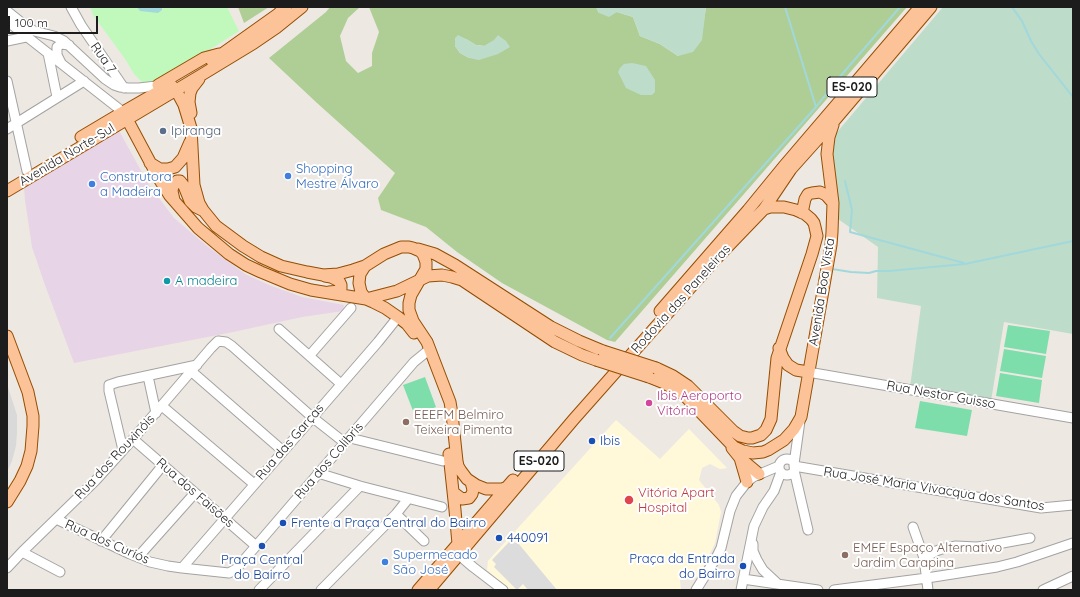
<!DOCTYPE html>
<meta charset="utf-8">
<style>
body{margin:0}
#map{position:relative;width:1080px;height:597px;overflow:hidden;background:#eee8e2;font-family:Quicksand,sans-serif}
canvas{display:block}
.frame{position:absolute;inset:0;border:8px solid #1c1c1c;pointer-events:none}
.scale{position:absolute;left:8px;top:16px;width:90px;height:18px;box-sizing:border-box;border:2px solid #1c1c1c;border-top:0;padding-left:5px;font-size:12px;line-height:14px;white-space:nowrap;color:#1c1c1c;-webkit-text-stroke:3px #fff;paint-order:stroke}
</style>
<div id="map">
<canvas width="1080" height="597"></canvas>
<div class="frame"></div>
<div class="scale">100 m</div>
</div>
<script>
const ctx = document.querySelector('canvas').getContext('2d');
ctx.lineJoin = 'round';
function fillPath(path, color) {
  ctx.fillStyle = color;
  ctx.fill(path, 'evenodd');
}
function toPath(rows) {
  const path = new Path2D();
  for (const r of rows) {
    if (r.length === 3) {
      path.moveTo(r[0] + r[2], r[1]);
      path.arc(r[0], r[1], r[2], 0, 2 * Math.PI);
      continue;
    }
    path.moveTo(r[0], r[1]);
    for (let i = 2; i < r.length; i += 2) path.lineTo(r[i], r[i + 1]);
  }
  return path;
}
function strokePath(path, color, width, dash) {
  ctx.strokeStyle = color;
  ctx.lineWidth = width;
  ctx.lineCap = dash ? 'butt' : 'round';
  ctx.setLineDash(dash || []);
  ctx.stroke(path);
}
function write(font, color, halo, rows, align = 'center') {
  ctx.font = font + ' Quicksand,sans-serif';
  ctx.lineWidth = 4;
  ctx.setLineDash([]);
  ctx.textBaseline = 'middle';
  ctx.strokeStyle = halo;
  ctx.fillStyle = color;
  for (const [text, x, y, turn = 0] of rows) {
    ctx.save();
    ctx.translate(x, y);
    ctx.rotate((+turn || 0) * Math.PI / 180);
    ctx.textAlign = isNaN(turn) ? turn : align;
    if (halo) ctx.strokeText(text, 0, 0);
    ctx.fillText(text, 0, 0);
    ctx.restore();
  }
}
const residential = toPath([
 [7,384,17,415,17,433,16,446,12,461,7,472]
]);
const industrial = toPath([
 [118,129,149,185,174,218,207,246,245,274,269,285,302,297,344,305,343,311,302,317,233,332,74,363,45,285,32,247,25,200,24,187]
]);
const education = toPath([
 [616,420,660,459,689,429,727,468,720,469,710,464,702,468,699,480,719,505,721,512,715,543,705,564,697,577,680,580,681,590,510,590,487,570,488,561]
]);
const forest = toPath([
 [238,7,269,7,244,23],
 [330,7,360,7,348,18,340,36,346,61,358,73,372,66,372,53,379,32,369,7,596,7,599,13,617,12,633,17,640,36,660,44,678,56,701,40,706,7,907,7,615,342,607,340,502,283,457,252,426,227,381,210,378,198,395,173,317,103,269,58,326,12],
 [455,38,466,39,476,45,485,46,494,40,469,58,460,53,455,46]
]);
const wetland = toPath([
 [596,7,706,7,702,40,693,52,678,56,660,44,640,36,633,17,617,12,609,17,599,13],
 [943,7,1073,7,1073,334,1004,322,991,401,910,387,921,306,877,298,878,247,838,219,822,150],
 [458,35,466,39,476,45,484,46,494,40,498,35,506,41,510,47,498,54,479,60,469,58,460,53,455,46,455,38],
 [632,63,646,66,655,80,655,92,652,95,641,95,626,88,618,72,620,68,624,64]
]);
const park = toPath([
 [90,7,227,7,239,31,157,83,144,84,134,74,125,59,93,15]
]);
const pitch = toPath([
 [1008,325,1050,331,1046,354,1004,347],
 [1004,349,1046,356,1042,378,1000,371],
 [1000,373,1042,380,1039,403,996,396],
 [425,377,436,407,415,416,403,385],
 [920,401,972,410,967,436,915,428]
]);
const parking = toPath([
 [509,542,518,543,557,590,528,590,523,584,517,590,494,567,496,564,492,560]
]);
const water = toPath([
 [137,7,162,7,162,10,158,13,140,11]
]);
const stream = toPath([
 [785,7,816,107],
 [1012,7,1022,21,1031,41,1039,54,1073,97],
 [845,181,852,210,850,232,964,263],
 [832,269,851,272,869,273,876,271,889,271,965,264,1073,241],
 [610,338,816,107,838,79,900,7]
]);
const minor = toPath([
 [71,7,81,25,124,88],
 [7,11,27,27,34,31,54,36,64,41,105,79,114,85,120,87,128,88,139,88,165,85],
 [7,21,123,112],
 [7,41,26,37],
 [48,53,57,97],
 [61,63,57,55,57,47,61,44,69,45],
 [7,81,27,171],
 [7,129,84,81],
 [279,329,341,384],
 [310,355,351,308],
 [191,371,283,451],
 [808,372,1073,418],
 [148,376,156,413],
 [162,406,254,484],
 [350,438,443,461],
 [133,439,256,546],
 [123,450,109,391,109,385,118,382,197,365],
 [787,467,8],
 [794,464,800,421],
 [794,466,1041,508,1073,505],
 [794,470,808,530],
 [318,473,360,486,442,507],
 [396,514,424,541],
 [56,519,130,554,150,562,168,566,182,568,229,573,236,569,256,546,414,362,430,349],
 [913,527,924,558,928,590],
 [101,541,163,465],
 [753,544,753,551,757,560,763,570,778,584],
 [22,552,60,572],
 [459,555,473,567,503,590],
 [138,557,195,493],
 [924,558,936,551,945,548,956,546,976,547,986,546,1030,538],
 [7,568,22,552,96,480,133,439,211,348,218,341,226,342,232,346,312,417,345,443],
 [182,568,378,342,398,317],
 [743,579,818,590],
 [259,590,360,486],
 [321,590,396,514,408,499],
 [696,590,716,558,721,548,730,511,736,496,747,482,753,477,779,466],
 [741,590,754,526,763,507,774,491,781,472],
 [834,590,927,578,997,567,1017,562,1073,543],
 [1043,590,1073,576]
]);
const major = toPath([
 [212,61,278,14,286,7],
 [158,85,204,58,219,54],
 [171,85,176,90,184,105,191,128,194,185,199,203,203,210,216,226,243,246,261,257,281,266,307,272,323,275,338,274,353,270,365,266,384,254,401,247,409,247,413,248,420,251,423,254,426,262,426,269,411,295,409,303,409,310,413,321,427,342,450,402,452,414,457,461,458,466,461,471,467,479,476,485,486,489,502,489,507,487],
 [123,112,127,119,158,177,170,196,198,228,229,254,246,265,261,272,290,284,311,290,366,299,373,302,385,308,398,317,407,324,414,333],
 [191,113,189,102,190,93,192,88,199,79],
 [81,137,123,112,170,85],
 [150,163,160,169,168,169,175,167,183,158,190,142],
 [7,191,203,74,254,43,276,28,302,7],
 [174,200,172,191,173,186,177,181,180,181,184,186,190,201,196,207,202,210],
 [802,213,805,199,808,194,812,193,820,192,826,195,833,203],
 [418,249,435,254,455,265,551,327,579,341,603,351],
 [365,266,360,274,359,283,361,292,366,299,397,291,428,276,442,275,452,277,462,280,555,342,582,355,596,360],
 [325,276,331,277,339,281,341,285,341,289,340,291,329,292],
 [660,311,748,210,784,166,920,7],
 [7,336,28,392,33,416,33,426,31,451,27,466,20,481,7,502],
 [779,348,783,358,788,365,796,370,808,372],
 [656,368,673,376,688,386,733,431,740,436,748,438,752,438,761,435,766,430,771,419,777,358,812,254,817,236,815,227,814,223,811,219,805,214,796,210,784,207,770,207,764,209],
 [649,377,664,383,683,394,730,443,734,447,743,451,753,453,763,452,768,450,784,440,794,429,801,417,831,245,832,232,833,203,827,154,829,137,833,125],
 [732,448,740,458,759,474],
 [449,454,455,510,458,544],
 [740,458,747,482],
 [454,493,462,499,469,498,472,494,473,490,471,482],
 [418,590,513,480],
 [429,590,574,419,714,261,764,209,791,169,834,121,931,7]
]);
const majorBridge = toPath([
 [603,351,656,368],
 [596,360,649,377]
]);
const markers = [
 [163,131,4,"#5c6f8a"],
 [288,176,4,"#3f7fe0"],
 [92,184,4,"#3f7fe0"],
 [167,281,4,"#0f9aa8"],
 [649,403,4,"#d1479c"],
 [406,422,4,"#8d6e63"],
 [592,441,4,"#1a4fb4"],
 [629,500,5,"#e0444e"],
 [283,523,4,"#1a4fb4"],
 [499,538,4,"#1a4fb4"],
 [262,546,4,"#1a4fb4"],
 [845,555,4,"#8d6e63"],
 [385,562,4,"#3f7fe0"],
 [743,566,4,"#1a4fb4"]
];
const shields = [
 [852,87,50],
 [539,461,50]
];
const shieldNames = [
 ["ES-020",852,87],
 ["ES-020",539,461]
];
const streetNames = [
 ["Rua 7",103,58,55],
 ["Avenida Norte-Sul",67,155,-31],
 ["Avenida Boa Vista",822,292,-81],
 ["Rodovia das Paneleiras",681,299,-48],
 ["Rua Nestor Guisso",941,395,10],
 ["Rua das Garças",290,442,-49],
 ["Rua dos Rouxinóis",115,457,-47],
 ["Rua dos Colibris",329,461,-49],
 ["Rua José Maria Vivacqua dos Santos",934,489,9],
 ["Rua dos Faisões",195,493,41],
 ["Rua dos Curiós",107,542,24]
];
const serviceNames = [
 ["Ipiranga",171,131]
];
const shopNames = [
 ["Shopping",296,169],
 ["Mestre Álvaro",296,184],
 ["Construtora",100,177],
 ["a Madeira",100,192],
 ["Supermecado",393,555],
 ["São José",393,570]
];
const cultureNames = [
 ["A madeira",175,281]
];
const hotelNames = [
 ["Ibis Aeroporto",657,396],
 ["Vitória",657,411]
];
const educationNames = [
 ["EEEFM Belmiro",414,415],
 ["Teixeira Pimenta",414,430],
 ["EMEF Espaço Alternativo",853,548],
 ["Jardim Carapina",853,563]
];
const transitNames = [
 ["Ibis",600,441],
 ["Frente a Praça Central do Bairro",291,523],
 ["440091",507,538],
 ["Praça da Entrada",735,559,"right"],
 ["do Bairro",735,574,"right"],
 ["Praça Central",262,560,"center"],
 ["do Bairro",262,575,"center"]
];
const healthNames = [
 ["Vitória Apart",638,493],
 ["Hospital",638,508]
];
fillPath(residential, '#dad9d9');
fillPath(industrial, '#e7d4e6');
fillPath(education, '#fff9da');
fillPath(forest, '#afce96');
fillPath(wetland, '#bedcca');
fillPath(park, '#c1f9bd');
fillPath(pitch, '#7edeab');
fillPath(parking, '#dcdcdc');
fillPath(water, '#a1d8dc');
strokePath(stream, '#a1d8dc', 2);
strokePath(minor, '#a3a3a3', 11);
strokePath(major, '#954d00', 13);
strokePath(minor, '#fff', 9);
strokePath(major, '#fcc298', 11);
strokePath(majorBridge, '#954d00', 13, []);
strokePath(majorBridge, '#fcc298', 11);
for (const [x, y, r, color] of markers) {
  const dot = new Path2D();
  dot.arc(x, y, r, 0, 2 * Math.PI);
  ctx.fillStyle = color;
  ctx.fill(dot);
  strokePath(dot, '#fff', 1.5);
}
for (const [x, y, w] of shields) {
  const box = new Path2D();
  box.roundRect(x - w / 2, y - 10, w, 20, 3);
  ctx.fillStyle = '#fff';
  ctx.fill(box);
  strokePath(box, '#1c1c1c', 1);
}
write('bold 12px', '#1c1c1c', null, shieldNames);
write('13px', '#1c1c1c', '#fff', streetNames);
write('13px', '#4e5e75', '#fff', serviceNames, 'left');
write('13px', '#366cbe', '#fff', shopNames, 'left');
write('13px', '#0d838f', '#fff', cultureNames, 'left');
write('13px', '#b23c85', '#fff', hotelNames, 'left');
write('13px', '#785e54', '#fff', educationNames, 'left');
write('13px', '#164399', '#fff', transitNames, 'left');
write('13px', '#be3a42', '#fff', healthNames, 'left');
</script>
